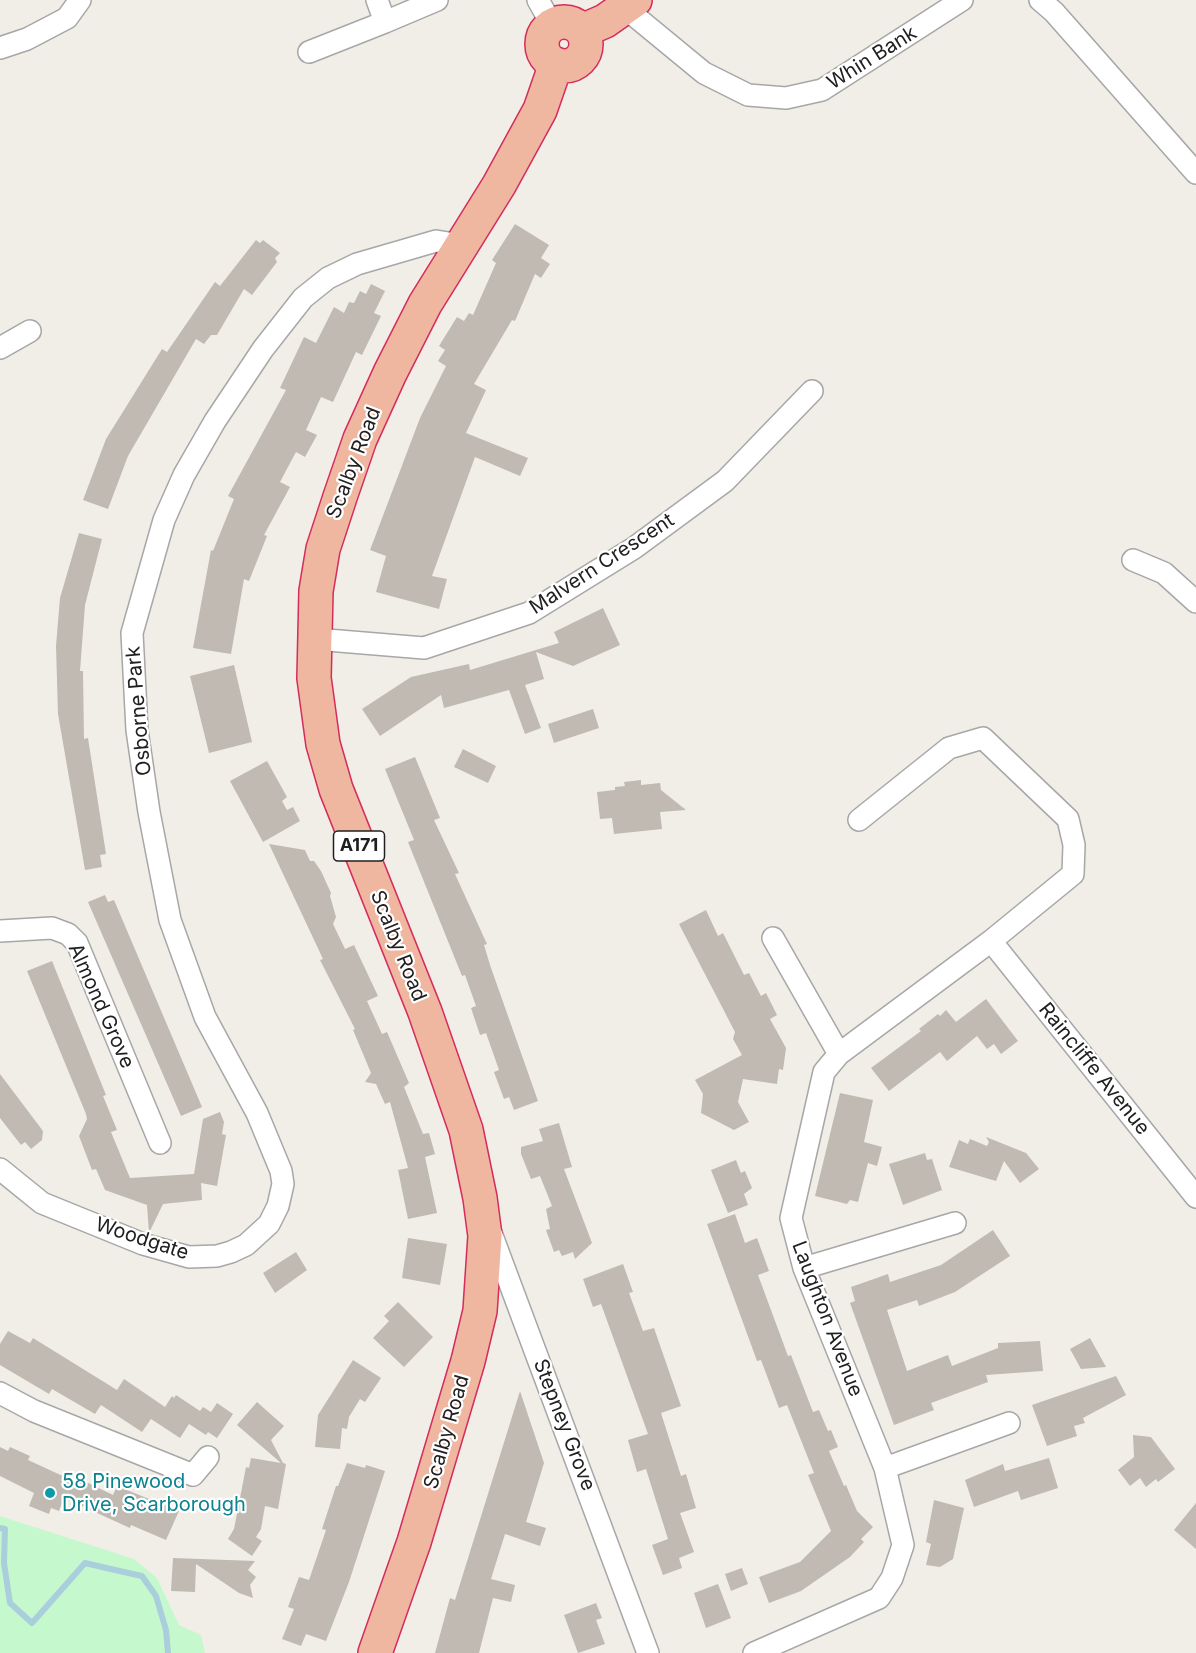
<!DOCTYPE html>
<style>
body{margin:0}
canvas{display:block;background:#f0eee7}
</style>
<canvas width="1196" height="1653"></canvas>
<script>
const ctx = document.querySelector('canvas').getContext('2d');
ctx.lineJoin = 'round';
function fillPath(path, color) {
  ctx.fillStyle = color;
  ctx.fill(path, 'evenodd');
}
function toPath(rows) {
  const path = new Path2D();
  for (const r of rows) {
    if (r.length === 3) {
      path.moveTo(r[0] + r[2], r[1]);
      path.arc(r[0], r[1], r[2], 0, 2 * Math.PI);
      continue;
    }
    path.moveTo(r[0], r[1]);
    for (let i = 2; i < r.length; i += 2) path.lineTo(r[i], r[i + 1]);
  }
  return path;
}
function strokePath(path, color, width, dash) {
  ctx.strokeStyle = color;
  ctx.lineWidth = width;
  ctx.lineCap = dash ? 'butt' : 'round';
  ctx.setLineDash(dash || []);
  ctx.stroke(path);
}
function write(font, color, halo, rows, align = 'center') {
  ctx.font = font + ' Inter,sans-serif';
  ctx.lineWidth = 4.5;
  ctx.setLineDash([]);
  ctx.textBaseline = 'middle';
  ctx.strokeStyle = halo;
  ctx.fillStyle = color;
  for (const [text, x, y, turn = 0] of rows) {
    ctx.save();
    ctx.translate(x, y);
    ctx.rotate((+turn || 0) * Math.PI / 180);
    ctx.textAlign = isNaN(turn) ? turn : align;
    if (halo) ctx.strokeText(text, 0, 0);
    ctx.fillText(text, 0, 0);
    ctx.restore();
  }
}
const park = toPath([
 [0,1516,134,1559,157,1578,179,1625,201,1635,205,1653,0,1653]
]);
const stream = toPath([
 [0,1528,5,1529,4,1563,10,1603,32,1623,85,1563,115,1570,142,1576,156,1596,166,1630,168,1653]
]);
const building = toPath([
 [515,224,549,245,541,258,550,264,541,278,535,274,515,321,512,320,474,384,486,390,466,433,528,458,520,476,475,457,432,576,447,579,439,609,376,592,386,556,370,550,420,418,446,366,438,361,445,350,439,346,457,317,464,321,469,313,473,315,496,263,492,260],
 [256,240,260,243,263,240,280,253,275,258,277,262,252,295,244,289,217,335,211,335,204,344,196,339,128,456,108,509,83,500,106,439,162,349,167,352,215,282,220,286],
 [371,284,385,291,374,313,381,316,362,355,356,352,333,402,321,397,306,430,317,435,305,457,296,452,280,482,290,487,264,535,267,536,249,581,244,579,231,654,193,648,211,550,213,551,234,499,228,496,286,390,280,388,304,337,316,343,334,307,344,313,349,302,354,303,360,291,366,294],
 [79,533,102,539,85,605,80,671,83,671,84,739,88,738,106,854,100,855,102,867,85,870,58,714,56,646,60,598],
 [603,608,620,645,573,666,536,652,544,679,525,685,541,728,525,734,509,690,444,708,441,695,380,736,362,709,411,677,469,664,470,670,559,643,554,632],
 [234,665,252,742,209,753,190,676],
 [593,709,599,728,554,743,548,724],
 [463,749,496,766,488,783,454,767],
 [415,757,440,818,434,820,459,873,455,874,487,944,484,945,490,965,538,1101,514,1110,509,1097,504,1099,494,1072,499,1070,486,1033,480,1035,471,1008,476,1006,465,975,462,976,408,842,414,840,385,769],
 [267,761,287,797,282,801,287,810,293,807,300,821,263,842,230,781],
 [641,780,641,785,660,783,661,790,686,810,660,812,662,829,614,834,612,818,600,819,597,792,615,790,615,787,625,786,624,782],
 [269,844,305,850,310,861,314,861,321,871,331,893,330,896,336,917,333,924,345,949,354,945,378,996,367,1001,382,1034,387,1032,409,1083,404,1087,423,1134,429,1133,435,1154,425,1157,437,1213,408,1219,398,1170,408,1168,390,1102,385,1104,376,1084,365,1082,371,1073,353,1030,355,1029,320,960,323,959],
 [105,895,108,902,114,900,202,1107,181,1116,88,902],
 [706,910,718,936,723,933,744,975,749,973,761,996,766,993,777,1015,770,1019,786,1048,783,1070,779,1069,777,1084,743,1079,738,1102,749,1122,734,1130,701,1113,703,1094,695,1080,742,1055,733,1039,735,1032,679,924],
 [52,961,106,1095,103,1096,117,1130,111,1132,130,1178,194,1174,203,1119,220,1112,224,1122,222,1134,226,1135,217,1186,201,1183,202,1200,163,1204,149,1233,147,1205,105,1190,96,1169,92,1170,79,1136,87,1119,86,1114,27,971],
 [986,999,1018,1041,1001,1054,994,1044,987,1049,977,1036,947,1061,940,1052,889,1091,871,1068,921,1031,919,1029,938,1014,940,1016,946,1010,956,1022],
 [0,1074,43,1131,42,1140,31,1149,25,1142,21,1145,0,1118],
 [840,1093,873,1100,864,1142,882,1147,877,1166,868,1163,858,1202,850,1200,847,1204,815,1196],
 [559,1123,572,1167,564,1169,592,1243,575,1259,573,1252,562,1256,559,1250,554,1252,546,1230,550,1229,546,1209,552,1206,540,1176,531,1179,521,1154,521,1147,543,1141,539,1129],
 [986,1137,1026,1153,1039,1169,1020,1183,1004,1161,996,1181,949,1167,959,1140,968,1144,970,1139,987,1146,989,1142],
 [925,1153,927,1160,932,1159,942,1190,903,1205,889,1164],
 [736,1160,741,1173,745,1171,752,1188,744,1194,748,1205,728,1213,711,1170],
 [735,1214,745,1243,757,1238,769,1271,758,1275,788,1356,791,1355,813,1412,819,1410,828,1431,831,1430,838,1447,829,1451,844,1486,846,1485,857,1511,873,1527,861,1539,864,1542,850,1557,801,1591,769,1603,759,1577,800,1562,831,1531,808,1475,814,1473,787,1405,779,1408,761,1360,757,1361,707,1224],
 [993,1230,1010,1256,955,1292,919,1306,917,1300,887,1310,907,1371,948,1355,952,1366,998,1348,998,1343,1040,1341,1043,1371,986,1375,988,1382,931,1403,934,1410,894,1425,850,1303,855,1301,851,1287,888,1274,890,1282,941,1265],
 [408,1238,447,1244,440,1285,402,1278],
 [296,1252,307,1270,275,1293,263,1273],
 [623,1264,633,1292,629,1293,643,1331,654,1328,681,1406,661,1413,681,1476,686,1474,696,1508,680,1513,694,1552,679,1558,682,1568,663,1575,652,1545,668,1539,646,1469,637,1472,628,1440,648,1434,601,1304,593,1307,583,1279],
 [398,1302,433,1337,404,1367,373,1338,389,1321,384,1316],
 [8,1331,30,1343,33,1338,117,1390,124,1379,165,1407,172,1396,174,1398,176,1395,200,1411,203,1407,211,1412,217,1403,233,1414,217,1438,208,1432,206,1435,189,1424,180,1438,151,1419,142,1432,101,1405,95,1414,52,1389,49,1394,0,1365,0,1344],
 [1090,1338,1106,1367,1081,1369,1070,1349],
 [353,1360,381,1378,365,1402,360,1399,349,1417,347,1429,342,1428,340,1449,315,1447,318,1415],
 [1116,1376,1126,1395,1083,1418,1085,1423,1074,1426,1077,1436,1047,1446,1032,1405],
 [520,1391,544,1463,526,1522,546,1528,540,1546,505,1534,491,1579,515,1585,511,1602,493,1598,479,1653,435,1653,450,1598,455,1600],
 [257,1402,284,1426,271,1440,283,1463,286,1464,278,1509,265,1506,261,1529,256,1537,262,1541,252,1556,228,1539,234,1529,246,1467,249,1468,251,1458,281,1463,237,1425],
 [1133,1435,1151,1437,1175,1469,1158,1482,1156,1479,1146,1487,1140,1478,1130,1486,1118,1470,1134,1457],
 [0,1447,8,1451,10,1447,30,1456,28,1460,78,1483,80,1479,113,1495,117,1486,179,1511,166,1540,131,1525,130,1528,64,1498,59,1511,51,1508,49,1514,29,1506,34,1493,0,1476],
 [1049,1458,1058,1488,1021,1500,1018,1491,974,1507,965,1480,1003,1464,1005,1471],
 [347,1463,365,1468,366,1465,385,1471,349,1582,326,1641,306,1634,301,1646,282,1639,294,1609,288,1607,299,1577,309,1580,326,1530,322,1529,336,1486,338,1486],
 [934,1500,964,1508,953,1559,940,1567,926,1565,931,1544,926,1542],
 [1196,1503,1196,1549,1174,1530],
 [173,1558,255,1561,248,1570,256,1577,250,1585,253,1598,239,1593,196,1564,195,1592,171,1591],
 [742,1568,748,1584,731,1591,725,1574],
 [718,1584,731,1618,706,1628,694,1593],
 [596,1603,602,1618,596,1620,605,1644,578,1653,564,1615]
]);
const minor = toPath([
 [377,0,385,22,437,0],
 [538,0,552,25],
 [1040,0,1054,12,1196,173],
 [625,8,704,73,748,95,786,98,822,90,962,0],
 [0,48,27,39,67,18,80,0],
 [309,52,385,22],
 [0,348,30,331],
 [1133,560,1164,573,1196,602],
 [315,639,424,648,529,613,634,548,725,481,812,391],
 [0,931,52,928,68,934,77,943,160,1143],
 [773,938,839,1054],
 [991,941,1196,1197],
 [0,1169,42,1203,143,1244,189,1257,217,1256,231,1252,246,1245,269,1224,278,1206,283,1184,281,1171,257,1113,205,1017,170,920,149,812,137,730,132,633,164,520,184,475,215,421,263,349,303,298,328,278,357,264,436,241,461,245],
 [491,1233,648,1653],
 [804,1268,955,1223],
 [0,1393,34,1411,193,1475,208,1457],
 [885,1468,1009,1423],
 [754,1653,879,1598,892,1578,903,1545,885,1468,804,1268,791,1218,824,1072,839,1054,991,941,1073,874,1074,845,1068,819,983,738,949,748,859,820]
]);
const trunk = toPath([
 [564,44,22],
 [582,31,605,21,635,0],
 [375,1653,414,1542,468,1361,480,1311,485,1236,480,1198,466,1130,425,1012,336,789,323,744,314,678,316,591,323,549,340,497,360,439,390,373,425,304,499,185,540,110,556,64]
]);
const markers = [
 [50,1493,6,"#0f9aa8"]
];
const shields = [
 [359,846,51]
];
const shieldNames = [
 ["A171",359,846]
];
const streetNames = [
 ["Whin Bank",872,58,-32],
 ["Scalby Road",354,463,-69],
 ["Malvern Crescent",602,564,-33],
 ["Osborne Park",139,711,-95],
 ["Scalby Road",398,946,68],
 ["Almond Grove",101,1006,66],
 ["Raincliffe Avenue",1094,1069,51],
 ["Woodgate",142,1239,18],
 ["Laughton Avenue",827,1319,69],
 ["Stepney Grove",564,1425,69],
 ["Scalby Road",447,1432,-74]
];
const cultureNames = [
 ["58 Pinewood",62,1482],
 ["Drive, Scarborough",62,1505]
];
fillPath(park, '#c6f8cd');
strokePath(stream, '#a9cedc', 6);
fillPath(building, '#c1bab3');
strokePath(minor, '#a7a7a7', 24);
strokePath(trunk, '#d62c5c', 36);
strokePath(minor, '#fff', 21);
strokePath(trunk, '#efb6a0', 33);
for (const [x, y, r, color] of markers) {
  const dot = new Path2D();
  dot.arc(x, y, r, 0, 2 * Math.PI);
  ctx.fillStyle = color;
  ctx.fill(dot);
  strokePath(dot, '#fff', 2);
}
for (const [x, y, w] of shields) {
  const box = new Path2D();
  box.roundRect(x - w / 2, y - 15, w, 30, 4.5);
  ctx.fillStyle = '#fff';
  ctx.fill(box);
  strokePath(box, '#202020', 1.5);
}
write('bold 18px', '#202020', null, shieldNames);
write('20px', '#202020', '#fff', streetNames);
write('20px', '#0d838f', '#fff', cultureNames, 'left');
</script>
